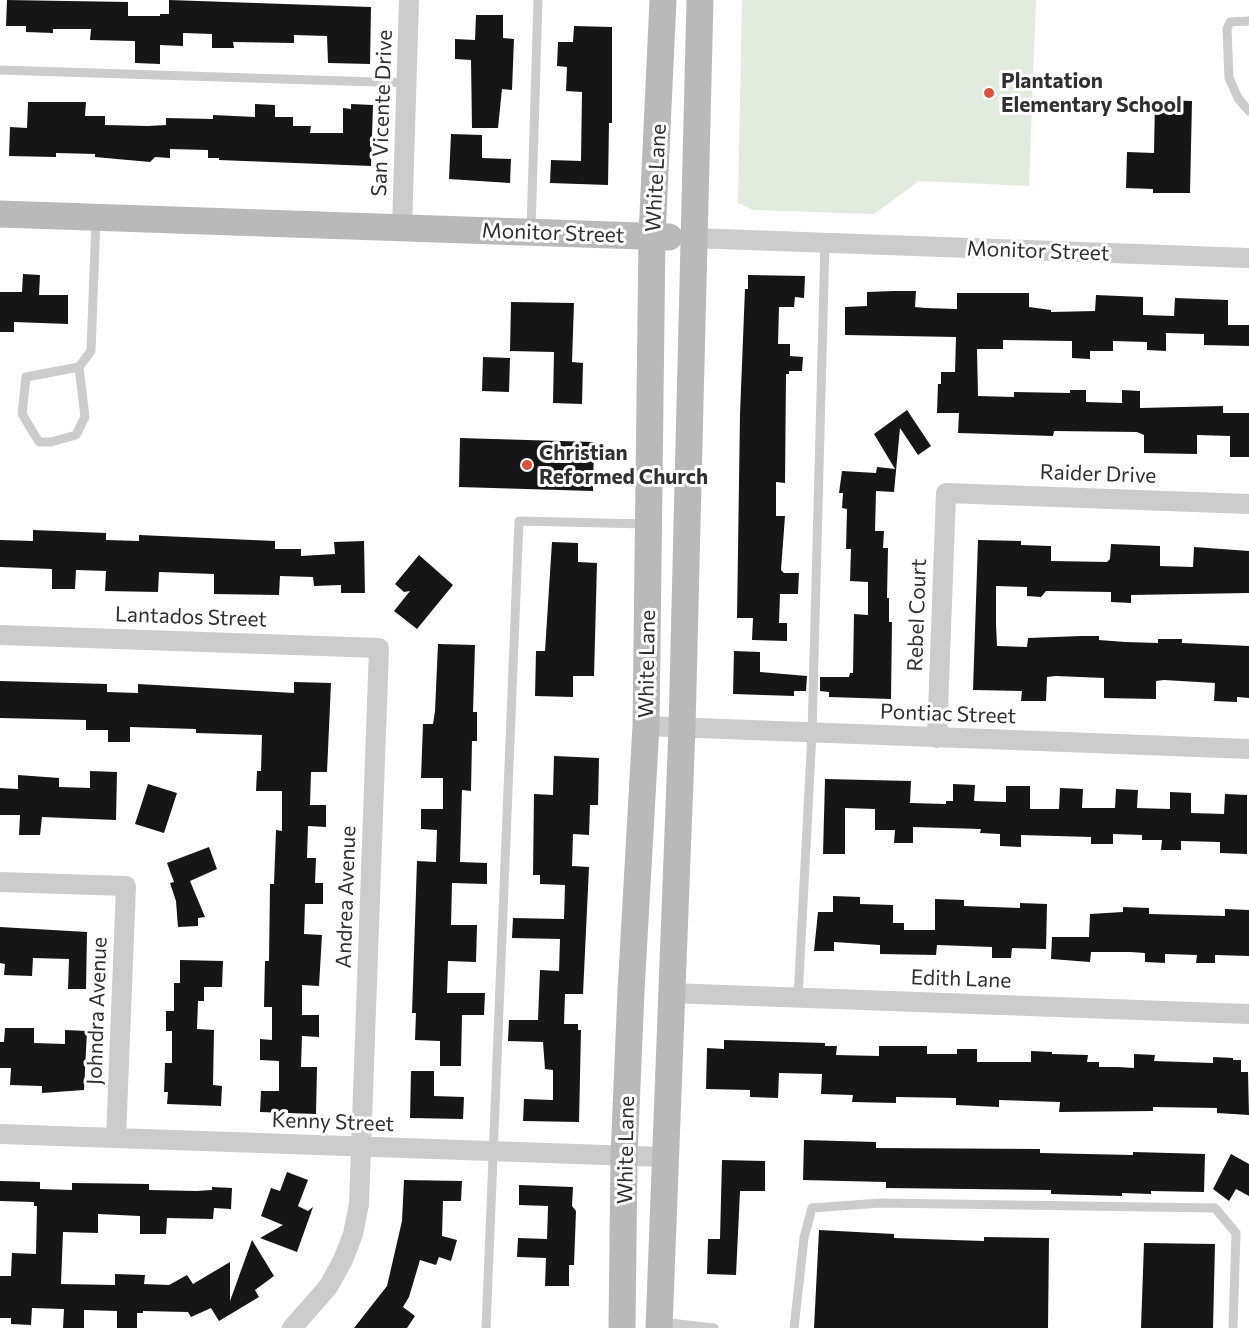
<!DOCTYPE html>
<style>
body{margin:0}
canvas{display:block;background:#fff}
</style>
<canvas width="1249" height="1328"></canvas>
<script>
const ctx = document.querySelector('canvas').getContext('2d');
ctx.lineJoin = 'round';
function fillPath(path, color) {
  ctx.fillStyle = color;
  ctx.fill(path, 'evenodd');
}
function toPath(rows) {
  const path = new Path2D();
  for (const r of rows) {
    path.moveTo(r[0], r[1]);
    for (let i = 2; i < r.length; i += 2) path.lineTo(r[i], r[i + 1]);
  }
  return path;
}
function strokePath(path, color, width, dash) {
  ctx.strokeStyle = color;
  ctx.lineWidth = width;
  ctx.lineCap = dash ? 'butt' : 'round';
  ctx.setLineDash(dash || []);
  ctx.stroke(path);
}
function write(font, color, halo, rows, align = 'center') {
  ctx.font = font + ' Commissioner,sans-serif';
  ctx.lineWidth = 6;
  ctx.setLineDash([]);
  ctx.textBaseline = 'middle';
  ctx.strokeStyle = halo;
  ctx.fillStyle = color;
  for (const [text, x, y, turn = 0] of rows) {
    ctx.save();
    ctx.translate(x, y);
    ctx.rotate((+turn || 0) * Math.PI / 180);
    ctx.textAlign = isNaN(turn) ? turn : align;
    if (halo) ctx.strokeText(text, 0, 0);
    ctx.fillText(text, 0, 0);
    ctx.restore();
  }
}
const green = toPath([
 [742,0,1036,0,1029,186,919,181,874,214,753,210,738,203]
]);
const building = toPath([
 [7,0,128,2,128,16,160,16,160,14,169,14,169,0,371,7,370,64,328,63,327,36,294,35,294,43,233,42,234,48,212,48,212,34,183,33,183,46,160,45,160,64,135,63,135,41,90,40,91,29,53,29,53,33,26,32,26,26,6,26],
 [476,15,503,15,503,38,514,39,512,90,502,89,498,128,472,128,471,60,455,59,455,39,475,40],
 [574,26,612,27,612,123,609,123,608,185,550,183,551,160,581,161,582,92,566,91,567,67,557,66,558,42,573,42],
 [1155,100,1192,101,1190,193,1153,193,1153,189,1126,188,1127,152,1154,153],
 [28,102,86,102,85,116,105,116,105,125,148,126,166,125,166,118,213,119,213,115,255,117,255,104,275,105,275,117,293,117,293,126,311,126,310,133,343,133,343,108,351,109,351,104,373,105,371,166,219,160,219,158,208,158,208,150,170,149,170,158,155,157,150,162,95,157,95,154,56,153,56,157,9,156,10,127,27,128],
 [451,134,482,135,482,158,511,159,510,183,449,179],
 [23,274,40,275,39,295,68,295,68,324,14,322,14,332,0,332,0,292,22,292],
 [748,275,805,276,804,298,795,297,794,307,779,307,778,344,790,344,790,356,803,357,802,371,789,371,789,374,786,374,785,483,776,482,776,516,785,516,781,570,784,573,799,573,798,594,780,594,779,623,787,623,787,641,752,640,753,618,737,618,740,414,745,289,748,289],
 [894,291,916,291,915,307,925,308,957,309,957,293,1029,293,1029,307,1051,310,1051,312,1095,311,1096,295,1143,297,1143,315,1174,316,1175,298,1228,300,1228,325,1249,325,1249,346,1204,345,1204,334,1166,333,1166,351,1147,350,1147,342,1113,341,1113,351,1090,351,1090,359,1072,358,1072,341,1003,340,1003,349,977,349,978,396,1014,397,1014,392,1070,393,1070,390,1086,390,1086,402,1122,403,1122,390,1140,391,1140,408,1223,406,1223,413,1249,413,1249,457,1230,457,1230,436,1197,435,1197,454,1144,453,1144,435,1137,432,1054,431,1053,436,958,433,959,413,937,413,938,384,941,384,941,372,955,372,956,337,845,335,845,307,867,306,867,292],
 [511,302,574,303,572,362,583,363,582,404,553,403,554,352,510,351],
 [483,357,510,358,509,392,482,391],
 [907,410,931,446,918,455,900,428,894,492,876,491,875,531,884,531,883,548,888,548,887,598,889,598,889,622,892,622,891,699,829,697,829,692,820,691,820,677,849,677,850,673,853,673,854,614,868,615,868,582,850,581,851,549,846,549,847,509,842,508,843,493,839,493,842,471,876,473,877,467,895,469,874,434],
 [460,438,594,442,593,491,459,487],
 [33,530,106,533,106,540,139,541,139,535,275,541,275,549,301,549,301,556,335,554,334,542,364,541,365,593,341,593,341,585,314,586,313,577,280,576,279,595,214,594,214,574,159,572,158,592,105,591,106,571,76,570,75,589,52,589,52,569,0,567,0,540,33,541],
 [978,540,1021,541,1021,545,1051,546,1051,561,1107,562,1110,559,1111,544,1160,546,1160,566,1193,567,1194,547,1249,551,1249,593,1131,595,1131,603,1111,602,1111,592,1046,591,1041,597,1027,596,1027,587,996,586,996,624,997,646,1027,647,1028,638,1081,636,1099,636,1099,640,1125,642,1158,643,1158,639,1182,639,1182,643,1249,646,1249,698,1237,697,1237,702,1214,701,1215,683,1164,680,1156,681,1156,699,1104,698,1104,678,1056,676,1047,677,1046,701,1021,701,1022,691,973,690],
 [552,542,578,543,578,562,597,563,594,676,573,676,573,697,535,696,536,651,545,651],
 [419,555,453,585,417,629,394,611,410,591,404,592,395,584],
 [438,644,475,645,473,712,477,712,477,741,472,741,471,791,462,790,460,862,487,863,487,884,452,883,451,925,477,925,476,962,448,961,447,993,485,993,484,1015,462,1015,461,1066,440,1066,440,1041,415,1040,416,1013,412,1013,417,861,436,862,437,830,421,829,421,809,443,809,443,778,421,778,423,724,433,724,435,711],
 [734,651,760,652,760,672,807,676,806,691,794,691,794,696,733,694],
 [0,681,107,684,107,692,138,693,138,684,294,693,294,682,331,683,327,772,311,772,310,805,326,805,326,827,308,826,307,858,316,858,315,883,323,883,323,904,305,904,304,934,322,935,319,986,302,985,302,1015,319,1015,319,1037,302,1036,301,1067,317,1067,316,1114,260,1112,261,1091,279,1091,279,1061,260,1060,260,1039,272,1040,272,1007,264,1007,265,961,269,961,270,884,274,884,276,830,282,831,282,791,256,791,257,771,261,771,262,735,196,733,196,729,130,727,130,742,108,742,108,730,86,730,86,720,0,718],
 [554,756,599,758,598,805,590,805,589,835,573,834,572,866,589,867,583,994,565,994,564,1024,578,1024,578,1030,581,1030,579,1122,523,1121,524,1099,553,1100,553,1070,545,1069,543,1042,508,1041,509,1020,538,1020,540,970,559,971,560,939,512,938,513,918,564,919,565,885,540,884,540,875,533,875,534,794,553,795],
 [90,771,117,772,116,820,42,817,40,835,19,835,20,815,0,815,0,788,18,789,18,775,59,778,59,787,90,788],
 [825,779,911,781,910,803,946,804,946,801,953,801,953,784,975,785,974,801,1006,802,1006,786,1030,786,1030,809,1059,809,1060,788,1083,789,1082,808,1115,808,1116,789,1138,790,1137,808,1170,809,1170,792,1191,793,1191,813,1224,814,1225,794,1247,795,1247,854,1220,853,1220,842,1181,841,1181,850,1161,850,1162,840,1142,840,1142,835,1113,834,1113,844,1091,844,1091,837,1021,835,1021,847,1000,846,1000,834,980,833,981,829,913,827,913,843,894,843,895,830,875,830,875,809,845,808,845,854,823,854],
 [148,784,177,793,164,833,135,824],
 [209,847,217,869,190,881,205,917,198,918,198,926,178,927,176,901,170,883,174,882,167,863],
 [833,896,860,897,860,904,893,905,893,923,904,923,904,930,935,930,935,899,964,900,964,906,1020,908,1020,903,1047,904,1046,949,1012,948,1011,958,992,958,992,947,937,945,936,955,880,954,880,945,834,942,834,951,814,951,818,912,833,912],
 [1123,907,1149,908,1149,914,1225,916,1225,909,1249,910,1249,956,1215,955,1215,963,1196,963,1197,955,1165,954,1165,963,1145,962,1145,953,1130,952,1091,952,1090,962,1051,959,1052,937,1089,937,1090,914,1123,912],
 [0,927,87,932,86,989,68,989,69,959,33,958,32,976,4,975,5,964,0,963],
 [180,960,223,961,222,987,204,987,204,1001,198,1001,197,1029,214,1030,213,1085,222,1086,221,1106,167,1104,168,1092,164,1092,165,1063,172,1063,172,1031,166,1031,166,1011,174,1011,174,983,180,983],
 [5,1028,34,1028,34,1043,65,1044,65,1030,87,1031,84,1090,42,1093,42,1086,10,1085,11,1068,0,1068,0,1042,4,1042],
 [724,1040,825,1043,825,1046,837,1046,836,1055,879,1056,879,1046,927,1046,927,1054,957,1054,957,1049,977,1049,977,1062,1031,1062,1031,1051,1052,1052,1052,1054,1088,1055,1087,1062,1099,1062,1099,1067,1118,1067,1134,1068,1134,1054,1155,1055,1154,1061,1213,1063,1213,1057,1233,1058,1233,1060,1241,1060,1241,1072,1248,1072,1249,1115,1217,1113,1217,1108,1153,1107,1153,1111,1059,1112,1060,1102,999,1100,999,1107,956,1105,956,1098,896,1097,896,1103,852,1102,853,1095,821,1094,822,1074,779,1073,778,1098,750,1097,750,1090,706,1089,707,1048,724,1049],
 [411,1071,434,1071,434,1096,464,1097,463,1119,410,1118],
 [804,1140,876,1142,876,1148,1040,1149,1040,1153,1133,1155,1133,1152,1205,1154,1204,1192,1151,1191,1151,1194,1122,1193,1122,1196,1051,1194,1051,1190,886,1188,886,1182,803,1180],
 [1231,1154,1249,1164,1249,1196,1236,1189,1229,1201,1213,1189],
 [722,1160,765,1161,765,1191,740,1191,736,1275,707,1274,708,1239,720,1239],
 [287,1172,308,1180,298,1206,308,1211,313,1207,297,1252,260,1238,283,1225,261,1216,271,1188,280,1191],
 [404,1180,462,1181,461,1201,443,1201,442,1236,457,1240,451,1261,439,1257,436,1265,420,1260,409,1297,403,1307,415,1316,407,1328,354,1328,387,1286,402,1221],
 [0,1181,40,1182,40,1189,72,1190,72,1183,149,1184,149,1190,196,1191,212,1190,212,1187,232,1188,231,1209,214,1208,213,1219,167,1218,166,1234,140,1234,140,1216,98,1214,98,1233,63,1232,61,1284,115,1285,115,1274,145,1275,144,1284,169,1285,187,1275,193,1284,230,1262,230,1301,252,1240,274,1276,255,1290,259,1297,219,1321,211,1308,191,1317,188,1312,143,1311,143,1313,137,1313,137,1328,117,1328,117,1311,84,1310,84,1328,63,1328,64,1309,32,1308,31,1325,11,1324,11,1318,0,1318,0,1276,11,1276,12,1253,36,1254,37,1206,34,1206,34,1202,0,1201],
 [519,1185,573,1187,572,1206,576,1211,574,1265,569,1265,569,1286,545,1286,546,1258,517,1257,518,1238,547,1239,548,1206,519,1205],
 [819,1230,894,1234,894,1238,984,1241,984,1237,1049,1238,1048,1328,814,1328],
 [1144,1243,1215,1244,1213,1328,1141,1328]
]);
const lane = toPath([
 [1249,21,1230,22,1227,29,1229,78,1238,98,1249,111],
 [0,70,407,83],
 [531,230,538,0],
 [79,367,85,417,76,435,51,442,39,442,22,414,26,377,79,367,91,351,96,219],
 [798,998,812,733,825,243],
 [661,1322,714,1328],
 [486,1328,519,521,646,524],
 [794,1328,804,1238,812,1208,881,1203,1215,1208,1236,1233,1233,1328]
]);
const street = toPath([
 [402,228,409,0],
 [692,238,1249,258],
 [0,635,379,648,359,1204,353,1234,343,1260,328,1287,292,1328],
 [646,726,1249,749],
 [937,738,946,493,1249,504],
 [0,882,126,886,116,1138],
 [670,993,1249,1014],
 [0,1134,663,1157]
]);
const secondary = toPath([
 [0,214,669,237],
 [622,1328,624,1156,631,991,646,726,652,236,663,0],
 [659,1328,682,728,700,0]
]);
const markers = [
 [989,93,6,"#dd513a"],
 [527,465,6,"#dd513a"]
];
const poiNames = [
 ["Plantation",1001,81],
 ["Elementary School",1001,105],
 ["Christian",539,453],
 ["Reformed Church",539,477]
];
const streetNames = [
 ["San Vicente Drive",382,113,-88],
 ["White Lane",656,178,-87],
 ["Monitor Street",553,233,2],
 ["Monitor Street",1038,251,2],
 ["Raider Drive",1098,474,2],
 ["Rebel Court",917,615,-88],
 ["Lantados Street",191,617,2],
 ["White Lane",647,664,-89],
 ["Pontiac Street",948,714,2],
 ["Andrea Avenue",346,897,-88],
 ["Edith Lane",961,979,2],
 ["Johndra Avenue",97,1011,-88],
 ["Kenny Street",333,1122,2],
 ["White Lane",626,1150,-89]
];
fillPath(green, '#e2ecde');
fillPath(building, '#161616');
strokePath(lane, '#ccc', 9);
strokePath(street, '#ccc', 20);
strokePath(secondary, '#b9b9b9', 27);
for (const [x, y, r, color] of markers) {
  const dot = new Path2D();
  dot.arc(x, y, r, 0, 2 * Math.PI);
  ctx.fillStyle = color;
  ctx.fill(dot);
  strokePath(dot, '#fff', 2);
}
write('bold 21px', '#2f2f2f', '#fff', poiNames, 'left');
write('21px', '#2f2f2f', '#fff', streetNames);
</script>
